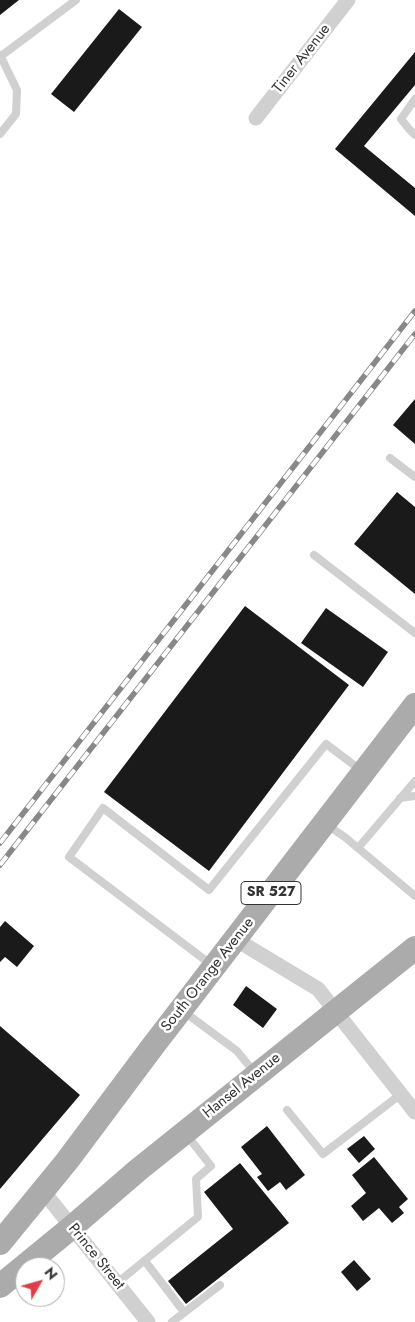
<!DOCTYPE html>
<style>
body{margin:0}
#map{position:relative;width:415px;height:1322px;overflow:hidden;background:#fff;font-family:Jost,sans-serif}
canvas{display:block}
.north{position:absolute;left:15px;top:1257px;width:50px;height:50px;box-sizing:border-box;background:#fff;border:1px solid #adadad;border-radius:50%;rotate:52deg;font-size:14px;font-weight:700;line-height:20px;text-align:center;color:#333}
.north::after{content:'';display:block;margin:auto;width:18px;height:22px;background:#e63946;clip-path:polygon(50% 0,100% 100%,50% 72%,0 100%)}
</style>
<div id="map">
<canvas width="415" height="1322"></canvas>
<div class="north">N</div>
</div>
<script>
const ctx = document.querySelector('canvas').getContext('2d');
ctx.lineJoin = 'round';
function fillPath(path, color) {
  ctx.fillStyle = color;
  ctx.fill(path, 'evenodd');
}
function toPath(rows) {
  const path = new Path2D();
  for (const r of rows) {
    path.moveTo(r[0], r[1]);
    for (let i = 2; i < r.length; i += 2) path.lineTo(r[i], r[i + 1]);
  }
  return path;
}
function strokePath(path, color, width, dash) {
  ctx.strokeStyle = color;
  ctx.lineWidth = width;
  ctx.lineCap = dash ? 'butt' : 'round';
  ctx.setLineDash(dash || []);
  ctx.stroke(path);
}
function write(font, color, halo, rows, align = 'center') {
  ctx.font = font + ' Jost,sans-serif';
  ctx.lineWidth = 5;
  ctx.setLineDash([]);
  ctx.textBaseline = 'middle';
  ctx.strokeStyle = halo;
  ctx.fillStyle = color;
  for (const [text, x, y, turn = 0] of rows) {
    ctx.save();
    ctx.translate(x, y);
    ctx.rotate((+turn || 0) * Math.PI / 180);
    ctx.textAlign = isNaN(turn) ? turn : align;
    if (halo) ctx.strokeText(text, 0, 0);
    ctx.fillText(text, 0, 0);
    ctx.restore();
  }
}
const building = toPath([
 [0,0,19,0,0,15],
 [119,9,142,27,74,112,51,94],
 [415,52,415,85,364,146,415,188,415,216,335,149],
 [415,399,415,444,393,425],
 [397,492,415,507,415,594,354,544],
 [245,606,349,685,209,871,104,792],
 [326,608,388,652,363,687,301,643],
 [5,921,34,946,17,967,5,957,0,962,0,927],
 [246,986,277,1009,263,1028,233,1005],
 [0,1026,80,1095,0,1189],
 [267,1126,305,1175,286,1190,280,1182,268,1191,257,1177,262,1174,241,1147],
 [364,1136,375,1149,359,1163,347,1149],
 [374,1157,408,1199,399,1207,404,1213,392,1223,379,1208,363,1221,351,1206,366,1193,352,1175],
 [240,1163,289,1223,186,1304,168,1281,233,1229,204,1192],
 [354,1260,371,1279,357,1291,341,1272]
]);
const lane = toPath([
 [0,55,17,90,16,114,0,134],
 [1,56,76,0],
 [415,99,401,119,409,129,415,135],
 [390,458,415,477],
 [314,555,415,633],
 [400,798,415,796],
 [326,824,346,838,415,896],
 [358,848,415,781],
 [213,966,69,857,103,808,209,890,326,744,362,771],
 [183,1011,237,1051,255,1073],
 [287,1110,323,1154,401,1094],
 [145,1261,184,1312],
 [117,1283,198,1217,196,1179,211,1166,186,1134],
 [172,1322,220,1285]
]);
const street = toPath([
 [256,118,348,0],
 [235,939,318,989,415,1112],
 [43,1191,148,1322]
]);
const primary = toPath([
 [0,1243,67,1161,153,1046,415,705],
 [0,1286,72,1227,138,1170,415,948]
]);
const rail = toPath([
 [0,843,415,311],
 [0,865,415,334]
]);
const shields = [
 [271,893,60]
];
const shieldNames = [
 ["SR 527",271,893]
];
const streetNames = [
 ["Tiner Avenue",302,59,-52],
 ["South Orange Avenue",208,975,-52],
 ["Hansel Avenue",242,1086,-39],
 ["Prince Street",96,1257,51]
];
fillPath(building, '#1a1a1a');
strokePath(lane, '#d0d0d0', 8);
strokePath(street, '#d0d0d0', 15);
strokePath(primary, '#ababab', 24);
strokePath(rail, '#888', 5.5);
strokePath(rail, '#fff', 4, [11]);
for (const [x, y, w] of shields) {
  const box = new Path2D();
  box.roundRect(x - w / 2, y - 11.5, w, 23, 4);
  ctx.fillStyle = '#fff';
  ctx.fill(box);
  strokePath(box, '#333', 1);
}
write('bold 14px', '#333', null, shieldNames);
write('15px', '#333', '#fff', streetNames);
</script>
